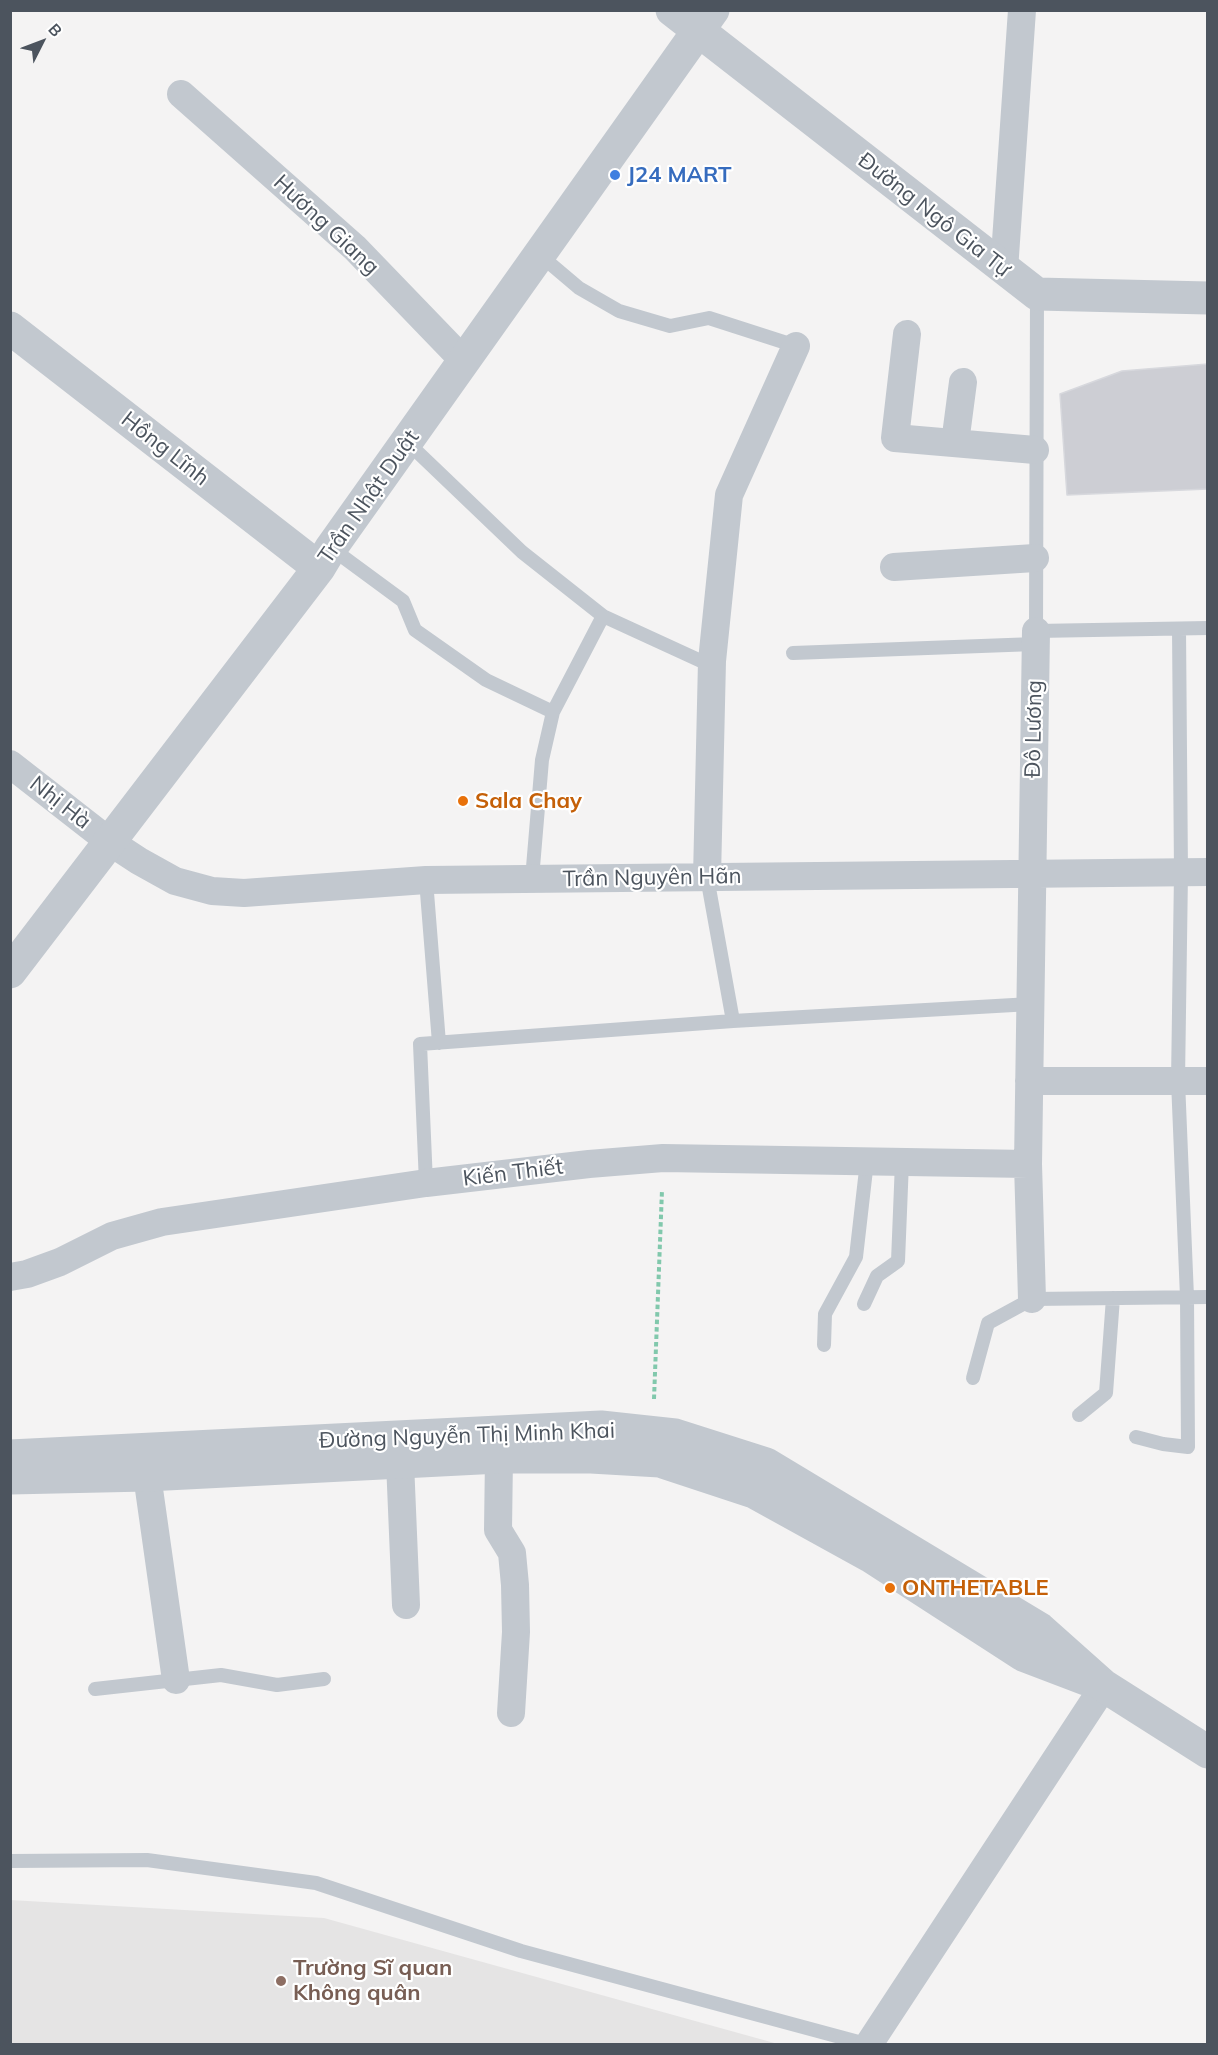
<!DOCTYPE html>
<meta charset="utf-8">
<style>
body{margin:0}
#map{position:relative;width:1218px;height:2055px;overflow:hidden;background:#f4f3f3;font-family:Mulish,sans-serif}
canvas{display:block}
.frame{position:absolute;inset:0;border:12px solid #4c545e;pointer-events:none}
.north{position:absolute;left:12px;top:12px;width:60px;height:60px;-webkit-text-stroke:4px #fff;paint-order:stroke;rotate:48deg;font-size:16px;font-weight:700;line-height:24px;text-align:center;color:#4c545e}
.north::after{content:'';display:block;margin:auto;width:21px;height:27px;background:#4c545e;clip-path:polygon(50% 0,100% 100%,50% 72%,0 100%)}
</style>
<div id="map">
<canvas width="1218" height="2055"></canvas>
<div class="frame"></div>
<div class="north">B</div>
</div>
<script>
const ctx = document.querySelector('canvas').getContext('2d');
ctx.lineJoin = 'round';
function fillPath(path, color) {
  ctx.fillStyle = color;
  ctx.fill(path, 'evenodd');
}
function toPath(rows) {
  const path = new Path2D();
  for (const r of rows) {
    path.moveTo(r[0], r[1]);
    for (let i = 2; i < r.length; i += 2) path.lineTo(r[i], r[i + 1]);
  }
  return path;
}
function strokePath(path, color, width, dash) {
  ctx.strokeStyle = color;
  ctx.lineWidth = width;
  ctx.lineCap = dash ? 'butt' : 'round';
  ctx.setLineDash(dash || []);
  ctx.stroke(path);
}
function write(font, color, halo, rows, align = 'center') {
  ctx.font = font + ' Mulish,sans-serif';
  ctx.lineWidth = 4.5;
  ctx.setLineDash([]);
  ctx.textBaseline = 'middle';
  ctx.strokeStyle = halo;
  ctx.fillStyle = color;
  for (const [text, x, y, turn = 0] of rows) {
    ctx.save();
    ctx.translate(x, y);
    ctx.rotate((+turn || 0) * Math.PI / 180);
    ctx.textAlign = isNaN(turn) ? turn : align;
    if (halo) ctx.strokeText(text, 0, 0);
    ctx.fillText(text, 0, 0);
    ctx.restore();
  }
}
const education = toPath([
 [10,1900,324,1918,778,2044,11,2044]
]);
const building = toPath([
 [1208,364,1208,489,1067,495,1060,394,1122,371,1208,364]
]);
const path = toPath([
 [654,1399,662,1190]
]);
const service = toPath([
 [540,255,579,288,619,311,670,326,709,318,796,346],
 [1037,294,1036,631,1208,628],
 [407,442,522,552,603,616,701,661,712,661],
 [331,548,403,601,415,630,486,680,553,712],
 [793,653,1035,644],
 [707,877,733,1021],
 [532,879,542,760,553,712,603,616],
 [426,880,439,1043],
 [426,1183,420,1044,733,1021,1031,1004],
 [864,1304,877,1276,898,1261,902,1162],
 [824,1345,825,1314,856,1257,867,1161],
 [973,1378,988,1323,1032,1299,1208,1297],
 [1079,1415,1106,1393,1113,1298],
 [1136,1437,1163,1444,1188,1447,1187,1297,1178,1081,1181,873,1179,629],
 [95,1689,221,1675,277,1685,324,1679],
 [10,1861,147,1860,316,1883,521,1951,866,2044]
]);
const minor = toPath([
 [181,94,355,248,464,361],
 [1004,270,1022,10],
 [907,334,895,438,1035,450],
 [955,443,963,382],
 [894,567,1035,558],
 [10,764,110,842,139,861,175,881,212,891,244,893,426,880,1208,872],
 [707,877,712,661,729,495,796,346],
 [1029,1081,1208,1081],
 [10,1277,27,1274,60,1262,112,1236,162,1222,426,1183,589,1164,663,1158,1028,1164],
 [1032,1299,1028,1164,1036,631],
 [499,1457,498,1530,512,1553,515,1585,516,1632,511,1713],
 [400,1462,406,1605],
 [147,1475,176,1680],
 [869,2044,1104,1686]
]);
const tertiary = toPath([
 [672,10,1037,294,1208,298],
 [10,328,319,568],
 [10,972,319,568,331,548,713,10],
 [10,1456,601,1427,675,1435,766,1464,1040,1629,1104,1686,1208,1752],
 [10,1478,147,1475,499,1457,591,1457,660,1461,754,1492,870,1556,1023,1655,1086,1679]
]);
const markers = [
 [615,175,6,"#3f7fe0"],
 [463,801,6,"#e8710a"],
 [890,1588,6,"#e8710a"],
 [281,1981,6,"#8d6e63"]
];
const shopNames = [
 ["J24 MART",627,175]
];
const streetNames = [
 ["Đường Ngô Gia Tự",934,215,38],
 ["Hương Giang",326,225,43],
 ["Hồng Lĩnh",165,449,38],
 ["Trần Nhật Duật",369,497,-55],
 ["Đô Lương",1034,729,-89],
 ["Nhị Hà",60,803,38],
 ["Trần Nguyên Hãn",652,878,-1],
 ["Kiến Thiết",513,1173,-7],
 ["Đường Nguyễn Thị Minh Khai",467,1436,-2]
];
const foodNames = [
 ["Sala Chay",475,801],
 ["ONTHETABLE",902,1588]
];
const educationNames = [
 ["Trường Sĩ quan",293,1968],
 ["Không quân",293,1993]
];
fillPath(education, '#e5e4e4');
fillPath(building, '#cdced4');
strokePath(building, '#d7d8dd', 1.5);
strokePath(path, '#81c8ac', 4, [4.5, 3]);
strokePath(service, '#c2c8cf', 14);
strokePath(minor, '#c2c8cf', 28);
strokePath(tertiary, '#c2c8cf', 33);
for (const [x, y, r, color] of markers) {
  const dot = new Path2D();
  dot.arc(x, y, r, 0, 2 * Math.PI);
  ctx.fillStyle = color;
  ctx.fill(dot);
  strokePath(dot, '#fff', 2);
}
write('bold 22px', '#366cbe', '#fff', shopNames, 'left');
write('22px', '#4c545e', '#fff', streetNames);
write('bold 22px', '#c56008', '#fff', foodNames, 'left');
write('bold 22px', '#785e54', '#fff', educationNames, 'left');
</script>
